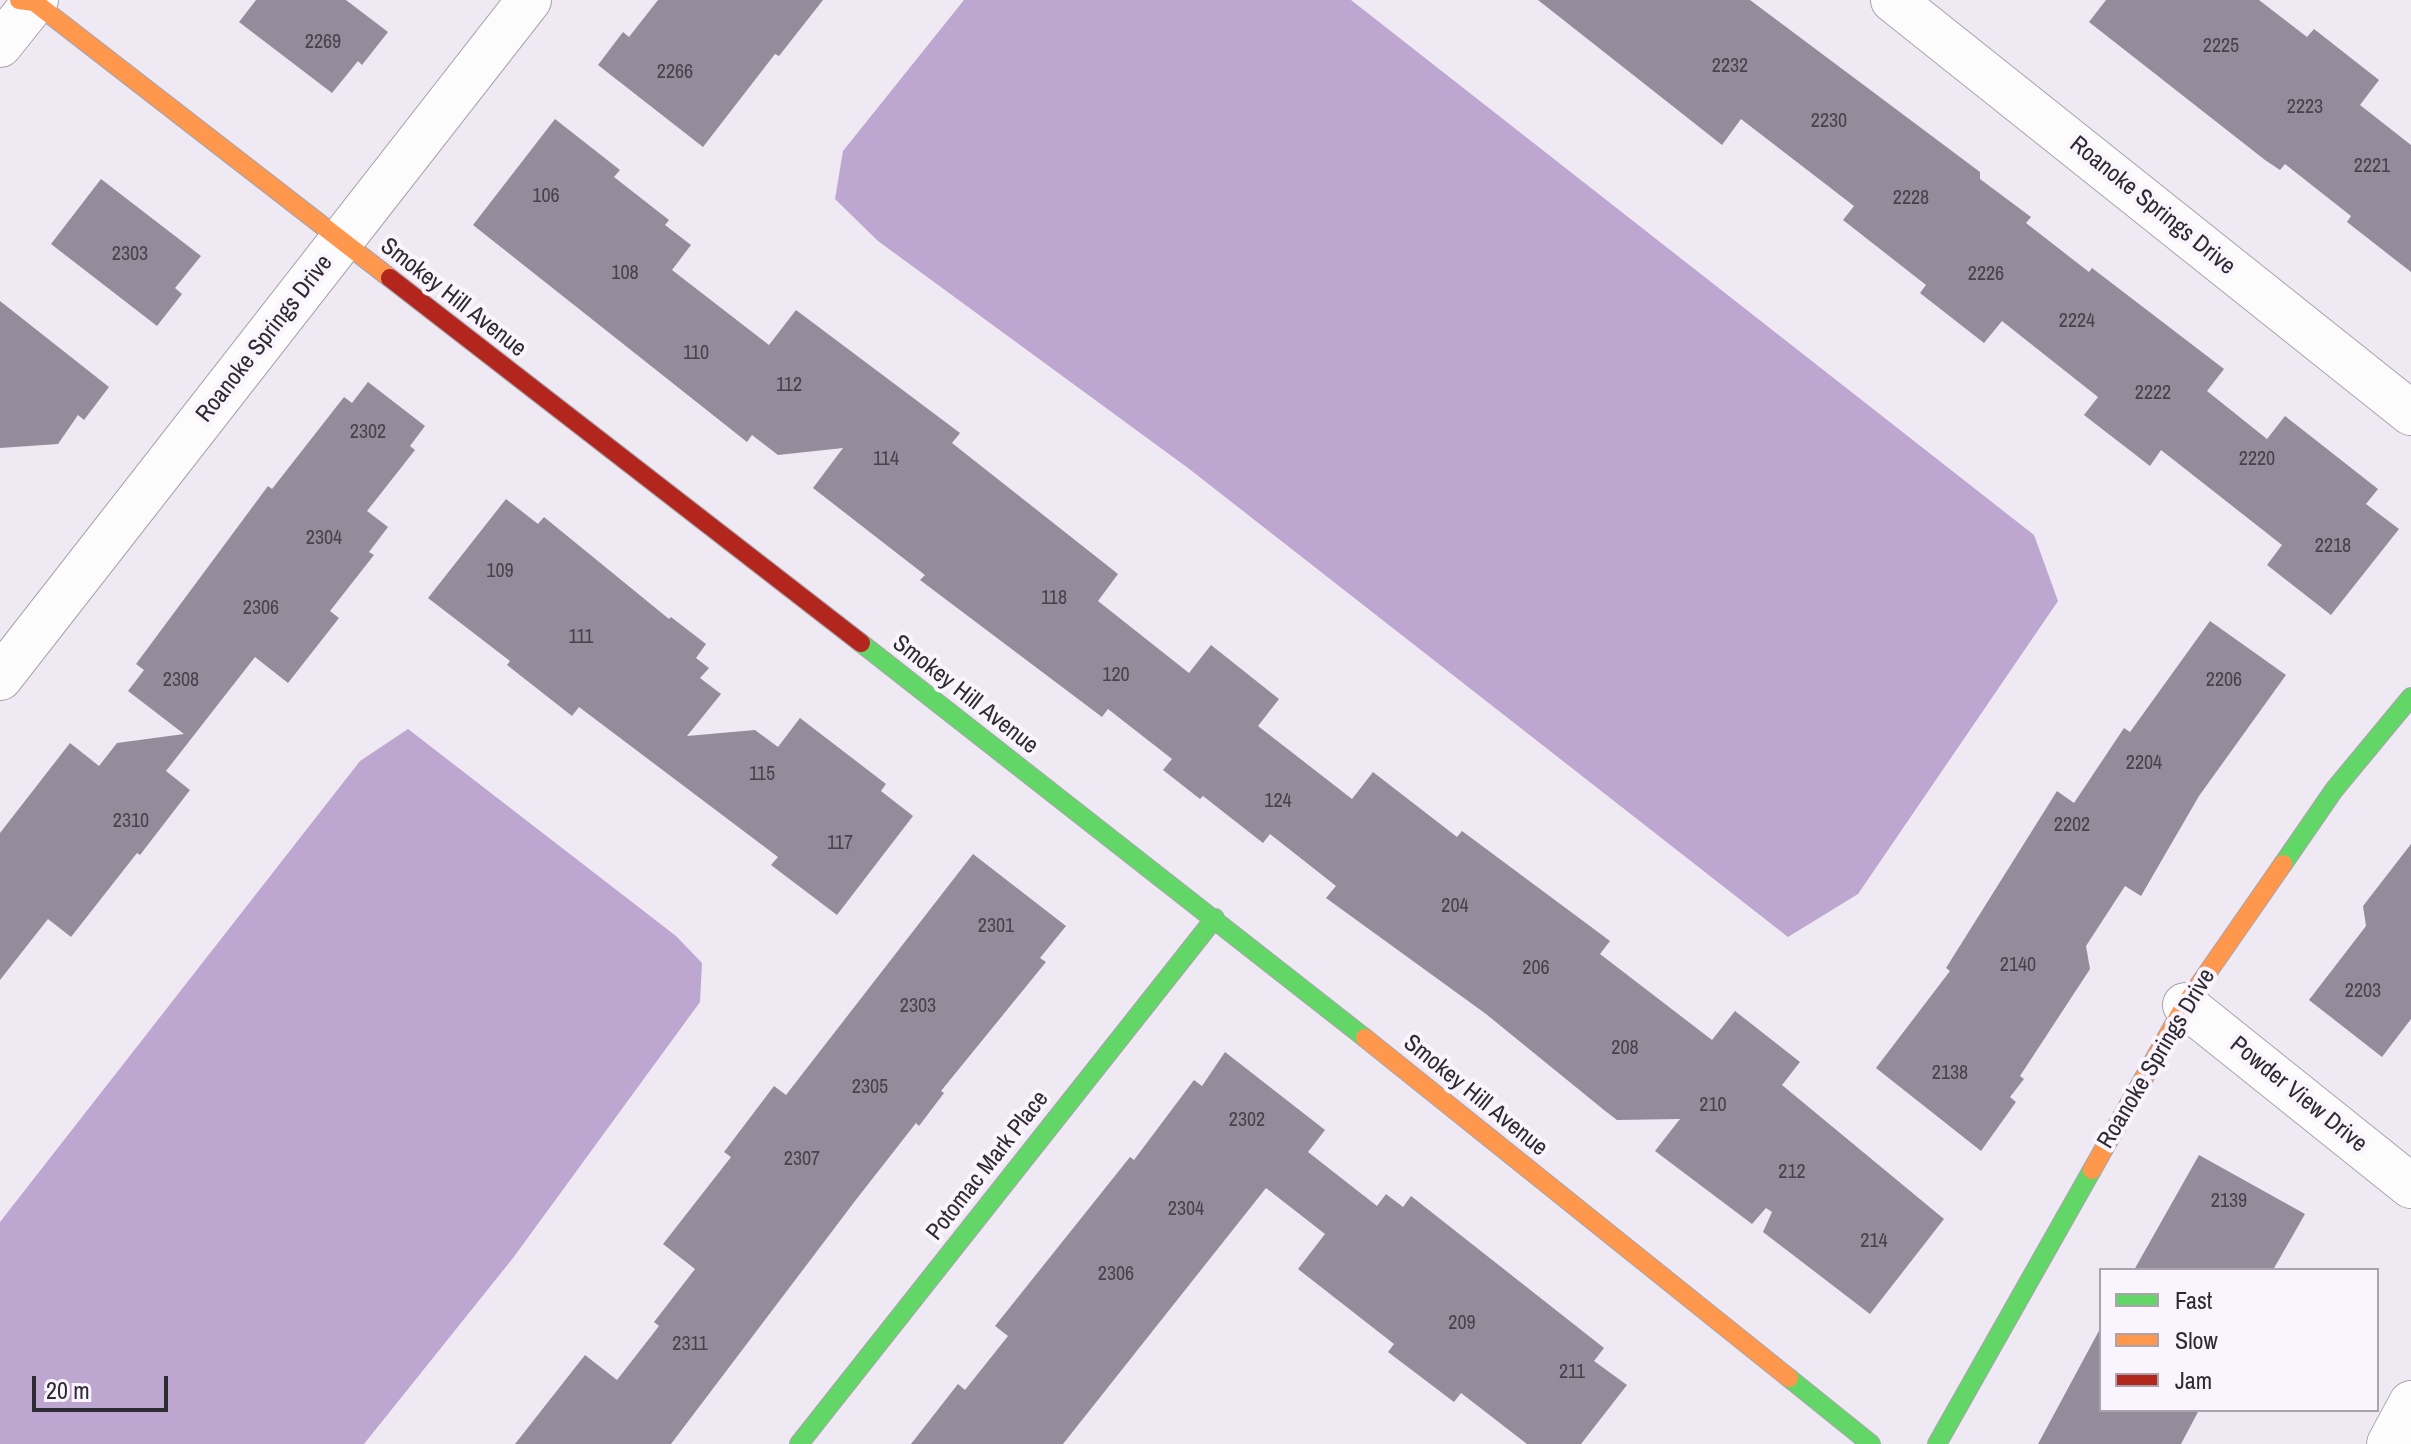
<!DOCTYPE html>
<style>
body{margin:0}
#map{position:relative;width:2411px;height:1444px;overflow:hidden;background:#efe9f4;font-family:"Archivo Narrow",sans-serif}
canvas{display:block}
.legend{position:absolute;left:2099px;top:1268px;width:280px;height:144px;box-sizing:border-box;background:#f9f4fd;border:2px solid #a8a3ac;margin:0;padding:10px 14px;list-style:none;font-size:24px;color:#2e2a32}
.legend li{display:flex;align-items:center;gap:16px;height:40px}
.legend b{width:40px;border:2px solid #a8a3ac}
.scale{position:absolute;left:32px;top:1376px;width:136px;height:36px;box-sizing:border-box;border:4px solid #2e2a32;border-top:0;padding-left:10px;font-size:24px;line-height:28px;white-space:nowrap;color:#2e2a32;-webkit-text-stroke:6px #f9f4fd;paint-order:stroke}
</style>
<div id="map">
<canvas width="2411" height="1444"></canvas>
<ul class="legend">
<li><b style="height:10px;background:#63d668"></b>Fast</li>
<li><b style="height:10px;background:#ff974d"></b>Slow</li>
<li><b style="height:10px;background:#b3261e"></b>Jam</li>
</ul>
<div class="scale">20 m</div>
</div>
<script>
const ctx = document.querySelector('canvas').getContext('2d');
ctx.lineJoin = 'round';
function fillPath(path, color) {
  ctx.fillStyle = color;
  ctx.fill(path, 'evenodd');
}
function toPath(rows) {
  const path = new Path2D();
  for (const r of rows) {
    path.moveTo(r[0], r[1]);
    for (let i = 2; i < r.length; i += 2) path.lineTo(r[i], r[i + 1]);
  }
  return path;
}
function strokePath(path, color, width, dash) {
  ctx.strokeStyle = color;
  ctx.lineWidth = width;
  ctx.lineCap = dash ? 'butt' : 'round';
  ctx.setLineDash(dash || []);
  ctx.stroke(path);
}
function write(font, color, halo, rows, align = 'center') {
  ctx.font = font + ' "Archivo Narrow",sans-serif';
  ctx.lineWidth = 8;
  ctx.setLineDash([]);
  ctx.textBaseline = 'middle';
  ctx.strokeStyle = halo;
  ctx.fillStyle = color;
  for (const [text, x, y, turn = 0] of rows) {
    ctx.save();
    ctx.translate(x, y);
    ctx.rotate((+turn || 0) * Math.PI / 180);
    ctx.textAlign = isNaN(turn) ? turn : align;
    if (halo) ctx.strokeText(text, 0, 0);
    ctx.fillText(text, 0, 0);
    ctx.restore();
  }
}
const water = toPath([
 [964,0,1351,0,2034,535,2058,601,1858,894,1788,937,1188,468,878,241,835,199,843,151],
 [408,729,676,936,702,963,700,1002,513,1258,364,1444,0,1444,0,1222,360,761]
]);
const building = toPath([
 [256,0,346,0,388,32,362,65,358,61,332,93,239,22],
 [658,0,823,0,779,56,775,54,703,147,598,65,623,32,629,37],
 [1538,0,1750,0,1980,172,1980,179,2031,217,2026,223,2089,272,2092,268,2224,369,2207,391,2267,439,2285,416,2378,489,2366,504,2399,529,2331,615,2267,565,2282,545,2161,450,2150,466,2084,415,2098,397,2002,321,1984,343,1920,293,1926,285,1843,220,1854,206,1741,119,1722,145],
 [2106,0,2259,0,2307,37,2314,29,2379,80,2360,105,2411,145,2411,272,2347,222,2351,216,2285,164,2280,170,2265,160,2089,22],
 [555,119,620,170,614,177,669,220,665,225,691,245,672,270,769,345,796,310,960,433,952,443,1118,574,1098,601,1189,673,1211,645,1279,699,1258,726,1352,799,1373,772,1457,837,1462,831,1610,941,1600,954,1712,1040,1735,1011,1800,1062,1782,1085,1944,1219,1870,1314,1763,1232,1772,1212,1766,1208,1752,1224,1655,1151,1680,1119,1617,1120,1604,1110,1486,1014,1326,898,1336,886,1270,834,1263,843,1203,796,1200,799,1163,770,1172,759,1108,709,1102,717,920,580,925,575,813,488,843,448,778,455,752,435,747,442,473,225],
 [101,179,201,256,175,288,182,294,157,326,51,244],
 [0,301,109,387,84,420,78,415,58,444,0,448],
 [368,382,425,426,410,446,415,450,367,511,388,527,369,552,374,555,330,611,339,618,288,683,255,657,166,771,190,790,140,855,137,853,71,937,48,919,0,980,0,833,70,743,99,766,117,743,184,734,128,691,144,670,136,664,268,486,272,489,344,397,352,403],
 [506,499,538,524,544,517,669,619,671,617,706,644,696,658,709,668,700,678,721,694,687,736,755,730,778,747,800,718,886,784,881,791,913,816,837,915,771,865,778,857,579,707,572,716,507,665,510,661,428,598],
 [2210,621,2286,675,2199,796,2141,896,2125,886,2086,946,2090,969,2020,1076,2024,1079,2010,1097,2016,1102,1981,1151,1876,1068,1950,971,1946,968,2057,791,2074,803,2124,728,2130,732],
 [2411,844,2411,1019,2382,1057,2309,1000,2366,926,2363,906],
 [973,854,1066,926,1040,958,1046,962,941,1091,944,1093,919,1126,916,1123,855,1201,671,1444,515,1444,585,1355,617,1380,659,1326,654,1322,695,1269,663,1244,731,1157,724,1152,774,1086,786,1095],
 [1225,1052,1325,1130,1308,1152,1377,1206,1386,1194,1403,1207,1411,1196,1604,1348,1594,1361,1627,1385,1581,1444,1527,1444,1461,1393,1454,1402,1388,1352,1394,1344,1298,1269,1325,1234,1266,1188,1063,1444,911,1444,958,1384,965,1390,1008,1336,995,1326,1130,1157,1134,1160,1194,1080,1202,1086],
 [2199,1155,2305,1214,2273,1270,2134,1270],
 [2101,1327,2101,1410,2199,1410,2181,1444,2038,1444]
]);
const street = toPath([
 [1893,0,2411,413],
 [0,45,36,0],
 [0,678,529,0],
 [2185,1005,2411,1186],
 [2389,1444,2411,1403]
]);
const fast = toPath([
 [861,643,1365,1038],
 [2283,864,2334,790,2411,697],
 [1789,1378,1871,1444],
 [799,1444,1215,918],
 [1937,1444,2092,1170]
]);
const slow = toPath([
 [19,0,34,2,390,278],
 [1365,1038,1789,1378],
 [2092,1170,2185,1005,2283,864]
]);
const jam = toPath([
 [390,278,861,643]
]);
const numberNames = [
 ["2269",323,43],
 ["2225",2221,47],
 ["2232",1730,67],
 ["2266",675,73],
 ["2223",2305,108],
 ["2230",1829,122],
 ["2221",2372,167],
 ["106",546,197],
 ["2228",1911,199],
 ["2303",130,255],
 ["108",625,274],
 ["2226",1986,275],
 ["2224",2077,322],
 ["110",696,354],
 ["112",789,386],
 ["2222",2153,394],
 ["2302",368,433],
 ["114",886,460],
 ["2220",2257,460],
 ["2304",324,539],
 ["2218",2333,547],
 ["109",500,572],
 ["118",1054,599],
 ["2306",261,609],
 ["111",581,638],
 ["120",1116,676],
 ["2308",181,681],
 ["2206",2224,681],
 ["2204",2144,764],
 ["115",762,775],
 ["124",1278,802],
 ["2310",131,822],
 ["2202",2072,826],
 ["117",840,844],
 ["204",1455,907],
 ["2301",996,927],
 ["2140",2018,966],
 ["206",1536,969],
 ["2203",2363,992],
 ["2303",918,1007],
 ["208",1625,1049],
 ["2138",1950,1074],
 ["2305",870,1088],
 ["210",1713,1106],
 ["2302",1247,1121],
 ["2307",802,1160],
 ["212",1792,1173],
 ["2139",2229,1202],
 ["2304",1186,1210],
 ["214",1874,1242],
 ["2306",1116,1275],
 ["209",1462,1324],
 ["2311",690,1345],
 ["211",1572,1373]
];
const streetNames = [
 ["Roanoke Springs Drive",2152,206,39],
 ["Smokey Hill Avenue",453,298,38],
 ["Roanoke Springs Drive",265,339,-52],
 ["Smokey Hill Avenue",965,695,38],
 ["Roanoke Springs Drive",2157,1059,-59],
 ["Powder View Drive",2298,1095,39],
 ["Smokey Hill Avenue",1475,1096,39],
 ["Potomac Mark Place",988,1166,-52]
];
fillPath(water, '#bda6cf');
fillPath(building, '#948c9a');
strokePath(street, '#a7a3ab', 46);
strokePath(fast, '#a7a3ab', 20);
strokePath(slow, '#a7a3ab', 20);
strokePath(jam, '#a7a3ab', 20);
strokePath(street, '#fdfcfd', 44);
strokePath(fast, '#63d668', 18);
strokePath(slow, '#ff974d', 18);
strokePath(jam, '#b3261e', 18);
write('20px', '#48424c', null, numberNames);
write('24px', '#2e2a32', '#f9f4fd', streetNames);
</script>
